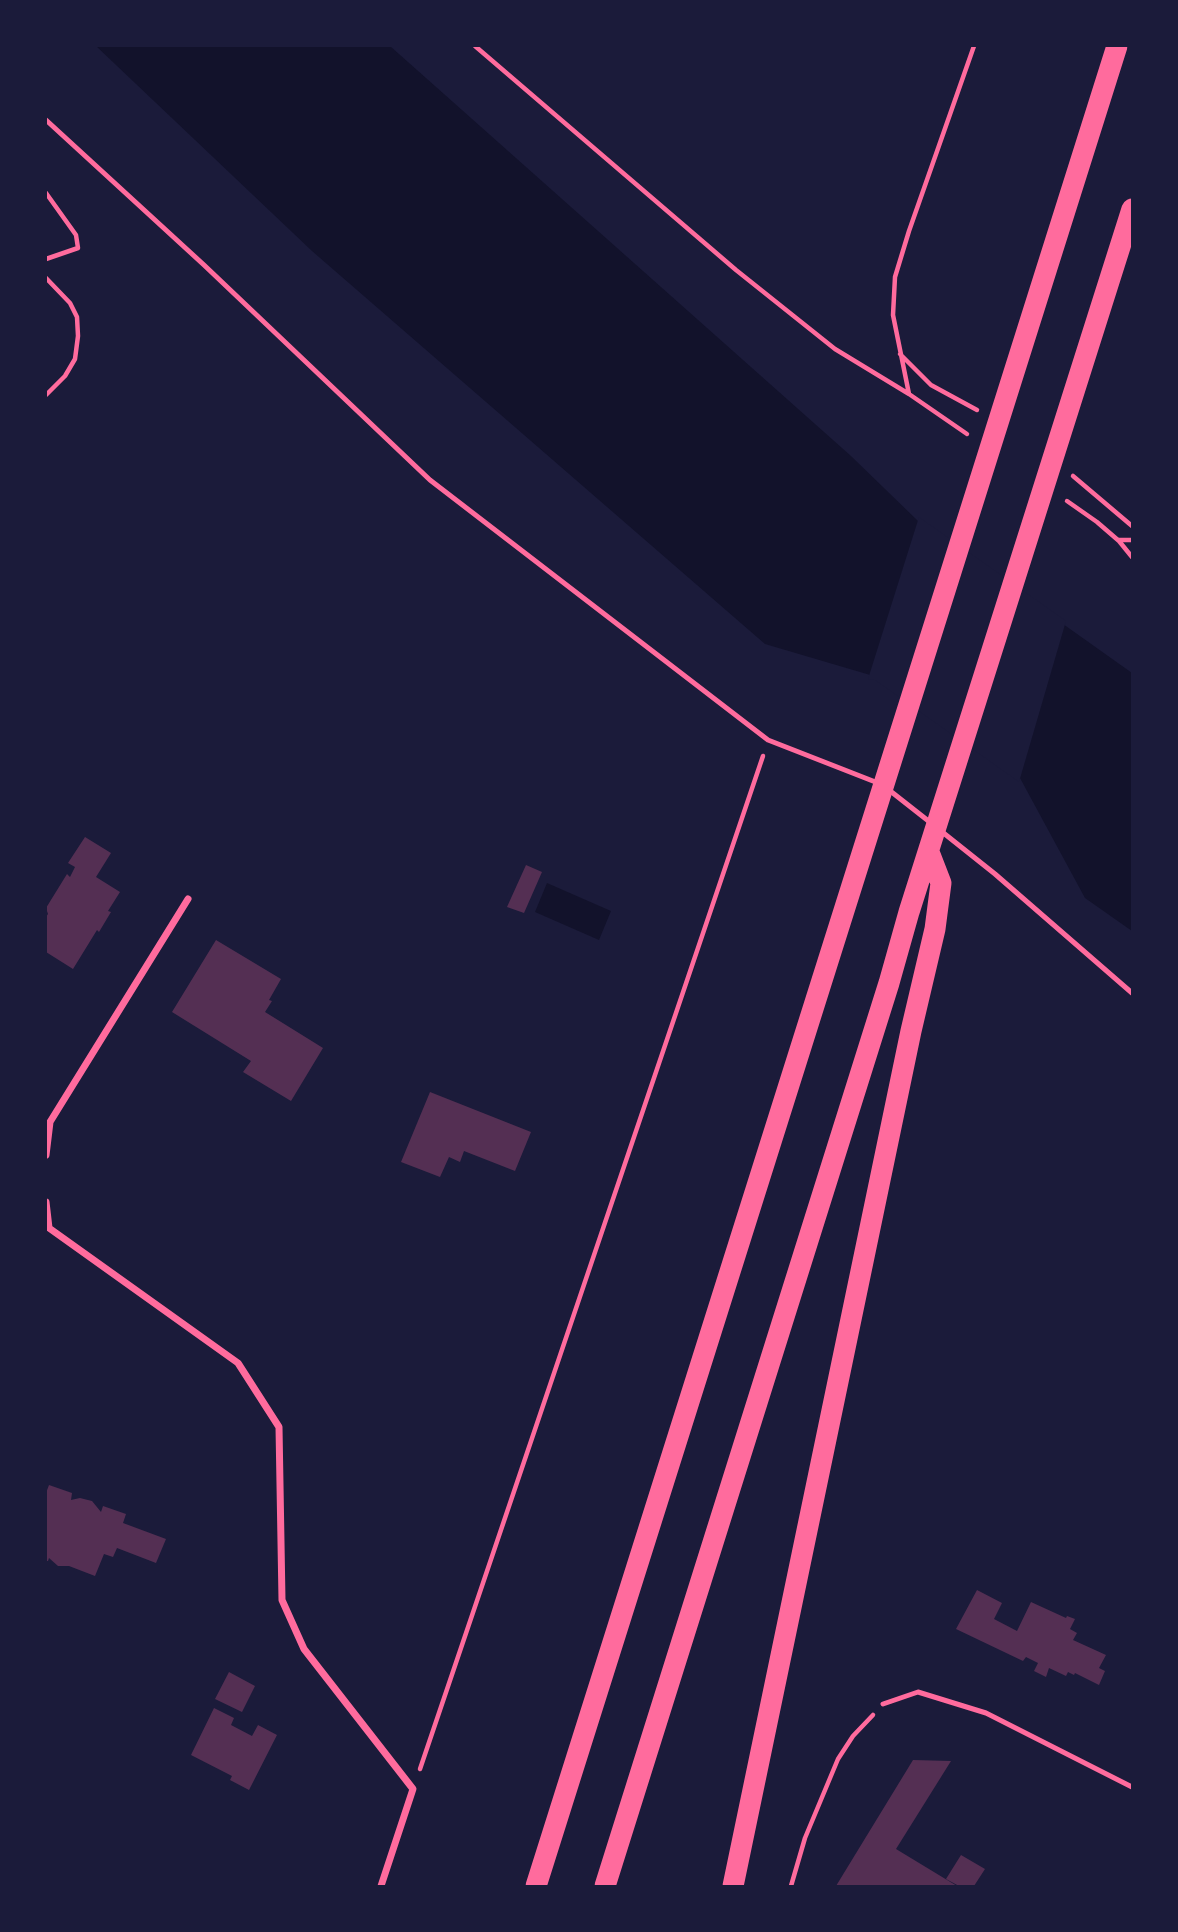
<!DOCTYPE html>
<style>
body{margin:0}
#map{position:relative;width:1178px;height:1932px;overflow:hidden;background:#1b1b3a;font-family:Barlow,sans-serif}
canvas{display:block}
.frame{position:absolute;inset:0;border:47px solid #1b1b3a;pointer-events:none}
</style>
<div id="map">
<canvas width="1178" height="1932"></canvas>
<div class="frame"></div>
</div>
<script>
const ctx = document.querySelector('canvas').getContext('2d');
ctx.lineJoin = 'round';
function fillPath(path, color) {
  ctx.fillStyle = color;
  ctx.fill(path, 'evenodd');
}
function toPath(rows) {
  const path = new Path2D();
  for (const r of rows) {
    path.moveTo(r[0], r[1]);
    for (let i = 2; i < r.length; i += 2) path.lineTo(r[i], r[i + 1]);
  }
  return path;
}
function strokePath(path, color, width, dash) {
  ctx.strokeStyle = color;
  ctx.lineWidth = width;
  ctx.lineCap = dash ? 'butt' : 'round';
  ctx.setLineDash(dash || []);
  ctx.stroke(path);
}
const water = toPath([
 [96,46,390,46,851,456,918,521,1132,673,1132,931,1085,898,1020,778,877,677,765,644,312,251],
 [547,883,611,911,599,940,535,912]
]);
const pier = toPath([
 [919,517,1066,621,1019,782,875,680,868,679]
]);
const building = toPath([
 [85,837,111,853,96,877,120,892,108,911,111,912,99,932,97,930,73,969,46,952,46,917,48,914,46,908,67,874,70,877,75,867,68,863],
 [526,865,542,872,524,913,507,907],
 [216,940,281,979,269,1000,272,1001,265,1012,323,1048,291,1101,243,1072,251,1061,172,1012],
 [430,1092,531,1132,515,1171,464,1151,460,1162,449,1157,440,1177,401,1162],
 [49,1485,72,1493,71,1500,80,1498,92,1501,101,1512,103,1506,126,1514,123,1523,166,1539,156,1563,117,1548,113,1557,104,1554,95,1576,69,1566,58,1566,49,1558,48,1561,46,1561,46,1493],
 [977,1590,1002,1603,994,1619,1017,1631,1031,1602,1066,1618,1067,1616,1075,1619,1070,1629,1077,1633,1073,1640,1106,1655,1099,1668,1105,1671,1099,1685,1075,1673,1074,1675,1068,1672,1066,1676,1049,1668,1046,1677,1034,1671,1038,1663,1026,1657,1023,1661,956,1629],
 [229,1672,255,1686,242,1712,215,1699],
 [214,1708,234,1718,231,1725,252,1736,258,1725,277,1735,249,1790,230,1780,232,1776,191,1755],
 [913,1760,951,1761,896,1849,957,1886,836,1886],
 [961,1855,985,1869,974,1886,959,1886,946,1879]
]);
const path = toPath([
 [475,46,736,270,835,349,909,394,967,434],
 [46,193,76,235,78,248,46,259],
 [46,278,70,303,77,317,78,336,75,359,65,376,46,395],
 [900,354,931,385,977,410],
 [909,394,893,315,895,277,909,231,974,46],
 [1073,476,1132,526],
 [1067,501,1097,522,1119,541,1132,557],
 [1119,540,1132,540],
 [420,1769,763,756],
 [791,1886,805,1838,838,1759,853,1736,873,1715]
]);
const service = toPath([
 [46,120,204,265,430,480,768,740,878,783],
 [889,790,931,823],
 [941,831,995,874,1132,993],
 [883,1704,918,1692,986,1713,1132,1787]
]);
const minor = toPath([
 [46,1155,50,1122,188,899],
 [46,1202,49,1228,238,1363,279,1427,282,1600,304,1649,413,1789,381,1886]
]);
const motorway = toPath([
 [536,1886,1117,46],
 [605,1886,889,983,909,912,1132,209],
 [733,1886,911,1031,935,929,941,883,929,852]
]);
fillPath(water, '#12122b');
fillPath(pier, '#1b1b3a');
fillPath(building, '#542f53');
strokePath(path, '#ff6b9d', 4.5);
strokePath(service, '#ff6b9d', 5);
strokePath(minor, '#ff6b9d', 7);
strokePath(motorway, '#ff6b9d', 21);
</script>
